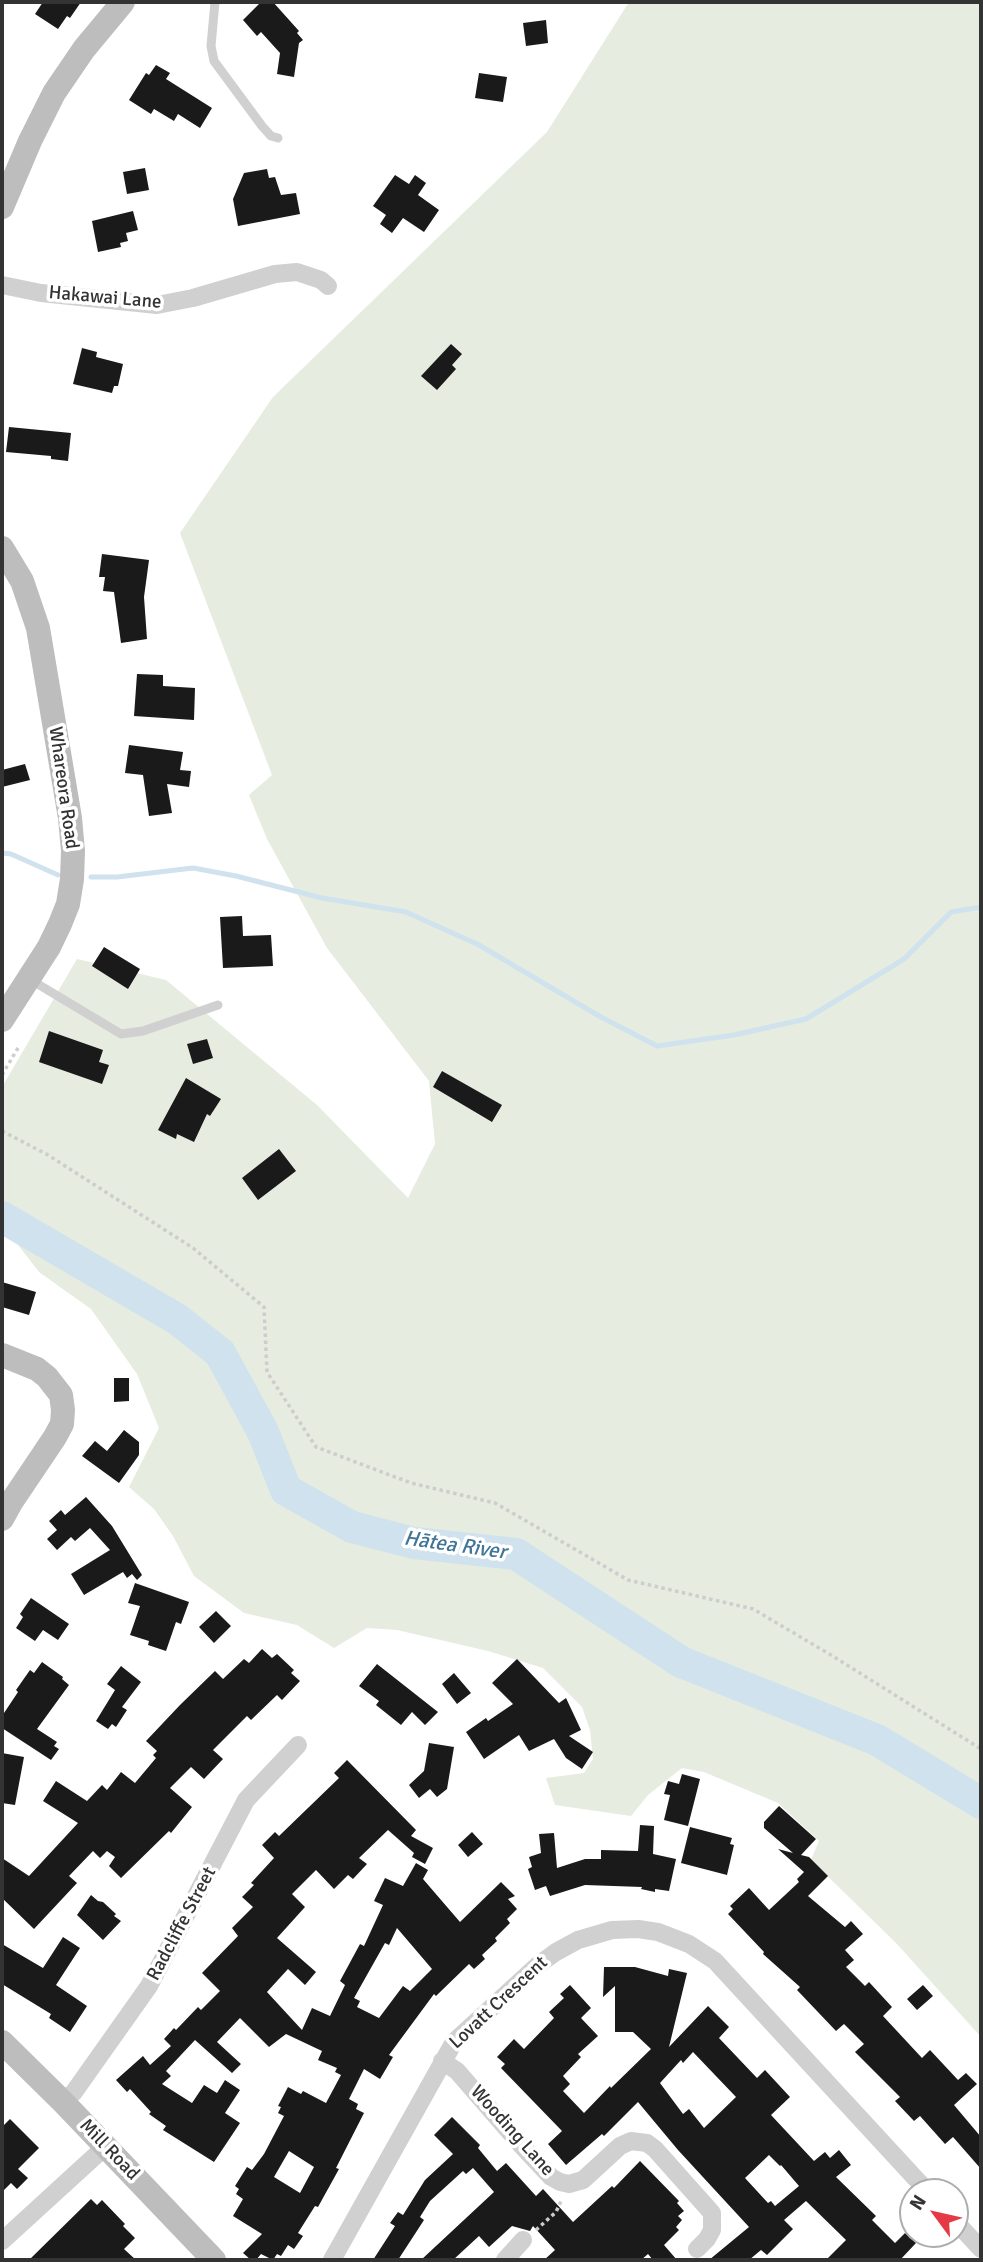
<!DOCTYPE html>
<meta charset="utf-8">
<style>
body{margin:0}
#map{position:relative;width:983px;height:2262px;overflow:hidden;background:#fff;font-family:Signika,sans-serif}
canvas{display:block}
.frame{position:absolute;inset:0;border:4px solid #333;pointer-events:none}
.north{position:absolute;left:899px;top:2178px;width:70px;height:70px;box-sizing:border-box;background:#fff;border:2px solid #adadad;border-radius:50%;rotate:303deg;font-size:19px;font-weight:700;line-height:28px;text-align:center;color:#333}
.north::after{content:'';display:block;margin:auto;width:24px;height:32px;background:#e63946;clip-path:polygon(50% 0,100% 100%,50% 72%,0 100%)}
</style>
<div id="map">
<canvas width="983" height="2262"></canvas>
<div class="frame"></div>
<div class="north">N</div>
</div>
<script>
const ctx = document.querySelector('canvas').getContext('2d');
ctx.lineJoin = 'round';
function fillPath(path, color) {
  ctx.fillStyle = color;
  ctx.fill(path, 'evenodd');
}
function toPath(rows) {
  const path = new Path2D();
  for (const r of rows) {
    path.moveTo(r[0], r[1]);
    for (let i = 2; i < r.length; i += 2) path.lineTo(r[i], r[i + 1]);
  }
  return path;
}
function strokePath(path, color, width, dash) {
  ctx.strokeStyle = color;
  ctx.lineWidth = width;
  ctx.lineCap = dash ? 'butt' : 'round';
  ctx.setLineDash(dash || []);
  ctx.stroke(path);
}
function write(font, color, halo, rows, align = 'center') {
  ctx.font = font + ' Signika,sans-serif';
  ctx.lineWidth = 7;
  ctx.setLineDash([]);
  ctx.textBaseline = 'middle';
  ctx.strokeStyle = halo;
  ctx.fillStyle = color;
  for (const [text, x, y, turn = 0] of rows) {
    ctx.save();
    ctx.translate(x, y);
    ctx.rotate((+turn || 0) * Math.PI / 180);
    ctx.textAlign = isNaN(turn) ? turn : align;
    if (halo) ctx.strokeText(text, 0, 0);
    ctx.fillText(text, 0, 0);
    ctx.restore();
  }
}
const green = toPath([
 [629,2,981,2,981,2037,896,1943,811,1860,819,1841,778,1803,704,1772,682,1768,648,1795,631,1816,555,1805,546,1778,584,1773,593,1759,590,1730,582,1707,543,1668,488,1651,397,1630,367,1628,334,1648,297,1625,244,1613,194,1576,173,1536,154,1509,129,1487,159,1428,137,1374,91,1309,39,1272,15,1241,2,1233,2,1087,77,959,166,980,317,1105,408,1198,435,1144,429,1081,327,948,267,839,249,795,272,775,180,533,273,397,547,132]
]);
const stream = toPath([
 [2,853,11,854,58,875],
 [91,877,117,877,193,868,236,876,322,898,406,912,479,945,599,1016,657,1046,734,1035,806,1019,904,959,951,912,981,907]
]);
const river = toPath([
 [2,1217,177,1319,220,1353,263,1432,286,1490,352,1527,414,1543,516,1554,681,1662,877,1740,981,1803]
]);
const building = toPath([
 [43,2,81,2,70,18,67,16,58,29,35,14],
 [261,2,273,2,299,31,297,33,303,40,299,43,294,77,277,74,280,53,261,32,257,36,243,20],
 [546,20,548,43,526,46,523,23],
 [156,65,170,73,166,79,212,108,200,128,178,114,174,121,154,109,151,114,129,100,146,73,149,75],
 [479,73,507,77,503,102,475,98],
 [145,168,149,190,127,194,123,172],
 [267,169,269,178,275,177,281,195,296,193,300,214,238,226,233,199,244,173],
 [395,175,409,184,415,175,426,183,418,195,439,210,424,232,403,218,392,233,380,224,386,215,373,206],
 [133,211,138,230,126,233,128,241,120,243,121,247,98,252,92,221],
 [451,344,462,354,452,365,456,369,437,390,421,376],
 [82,348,97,352,96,357,123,364,118,386,114,386,112,393,73,384],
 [9,427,71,433,68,461,51,459,51,456,6,452],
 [102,554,149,560,144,597,147,639,121,643,114,592,103,591,105,577,99,577],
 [137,674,163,675,163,686,195,688,194,720,134,716],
 [129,745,183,752,180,770,191,771,189,787,167,784,172,813,149,816,143,775,125,773],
 [25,764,30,780,2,787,2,770],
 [242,916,243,936,271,935,273,966,223,968,220,917],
 [104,947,140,969,128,989,92,966],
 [49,1031,103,1050,99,1062,109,1065,102,1084,39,1062],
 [207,1039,213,1058,193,1064,187,1044],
 [442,1071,502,1105,492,1122,433,1087],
 [186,1078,221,1099,210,1116,207,1114,194,1142,177,1134,176,1139,158,1130],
 [279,1149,296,1171,258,1200,242,1178],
 [2,1282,36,1292,29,1315,2,1307],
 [114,1378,129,1378,129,1401,114,1402],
 [124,1430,139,1442,139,1455,119,1483,82,1456,95,1441,107,1451],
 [86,1497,112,1526,142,1575,137,1580,132,1574,127,1578,123,1572,84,1595,71,1574,110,1550,90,1528,75,1541,71,1537,57,1550,47,1539,57,1530,49,1521,61,1510,65,1515],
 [135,1583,189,1602,181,1624,176,1622,166,1651,148,1645,149,1641,130,1635,140,1606,128,1603],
 [31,1598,69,1624,58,1640,43,1630,35,1641,16,1628,23,1617,20,1614],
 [216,1611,231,1626,214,1643,199,1627],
 [262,1649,272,1658,277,1654,294,1670,291,1673,300,1681,282,1700,277,1695,251,1720,247,1716,213,1750,223,1759,204,1779,191,1767,170,1788,192,1807,171,1833,169,1831,121,1878,109,1866,115,1857,107,1851,100,1858,93,1851,69,1876,77,1883,34,1929,2,1898,2,1858,29,1876,78,1823,43,1801,56,1781,87,1801,102,1785,107,1790,121,1772,135,1783,156,1758,153,1755,157,1751,146,1741,180,1705,215,1671,223,1679,244,1659,249,1663],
 [517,1659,559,1703,566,1698,581,1730,569,1736,593,1752,582,1769,566,1758,554,1739,529,1751,519,1735,484,1759,466,1732,486,1718,488,1721,513,1704,492,1683],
 [42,1662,63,1677,62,1679,69,1685,37,1729,57,1742,54,1746,59,1749,51,1760,2,1728,2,1716,18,1692,16,1690,30,1670,34,1673],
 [377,1664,438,1712,425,1725,412,1712,401,1725,376,1705,379,1701,359,1686],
 [121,1666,141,1682,122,1707,127,1710,116,1727,112,1724,108,1729,96,1721,115,1690,107,1684],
 [454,1673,471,1693,457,1704,442,1684],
 [429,1743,454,1747,447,1789,437,1797,430,1789,419,1798,409,1785,424,1771],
 [2,1753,24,1757,15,1805,2,1803],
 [347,1760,416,1830,411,1836,433,1848,425,1864,412,1857,414,1853,388,1830,359,1858,367,1864,353,1879,348,1875,334,1889,316,1870,292,1894,305,1907,277,1938,316,1972,305,1985,288,1969,267,1992,302,2030,312,2008,330,2016,345,1985,340,1981,360,1944,364,1946,383,1905,374,1901,385,1878,403,1886,416,1863,428,1870,423,1879,460,1922,501,1882,515,1896,508,1899,517,1909,507,1919,510,1923,495,1938,497,1941,482,1955,485,1959,474,1969,469,1964,436,1996,434,1994,389,2055,393,2057,380,2079,364,2069,349,2099,358,2104,356,2109,364,2113,336,2168,339,2169,318,2207,315,2206,298,2233,303,2236,294,2249,288,2245,281,2256,277,2254,273,2260,261,2254,256,2260,251,2260,243,2253,262,2234,233,2216,243,2199,236,2194,239,2189,235,2186,247,2167,252,2170,264,2154,284,2116,278,2113,281,2107,278,2106,288,2087,301,2094,303,2091,326,2103,341,2075,335,2072,337,2068,318,2060,322,2051,286,2034,269,2047,240,2018,217,2042,241,2064,232,2073,195,2040,166,2071,171,2076,162,2084,192,2103,204,2085,217,2093,225,2080,240,2090,225,2113,240,2123,214,2162,163,2130,166,2126,149,2114,151,2112,130,2089,127,2092,116,2080,143,2056,150,2065,171,2046,164,2039,174,2028,176,2030,198,2007,201,2010,220,1991,202,1973,238,1936,232,1928,253,1907,242,1897,254,1885,251,1883,274,1858,262,1845,275,1832,279,1836,339,1778,334,1773],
 [397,1928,432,1969,410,1991,403,1986,379,2018,357,2007,360,2001,354,1998,385,1943,389,1945],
 [289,2151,314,2167,300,2193,274,2177],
 [682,1774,700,1779,688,1826,664,1820,670,1795,664,1794,668,1781,679,1784],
 [779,1806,816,1839,801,1855,809,1857,828,1876,808,1896,845,1927,851,1921,863,1934,845,1950,854,1960,846,1967,865,1986,869,1982,892,2007,883,2016,922,2058,930,2050,958,2080,966,2073,977,2084,954,2105,981,2137,981,2169,953,2137,945,2144,920,2116,914,2121,895,2101,900,2097,855,2052,864,2044,844,2024,836,2031,797,1990,800,1987,763,1954,764,1952,728,1914,733,1909,730,1906,749,1888,769,1910,799,1882,797,1879,804,1872,778,1849,793,1853,764,1828,764,1822],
 [640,1825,654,1826,653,1854,676,1859,669,1891,655,1889,655,1892,641,1889,642,1887,585,1885,550,1896,546,1886,535,1890,528,1869,532,1867,529,1857,541,1853,539,1834,554,1833,557,1868,585,1859,601,1859,601,1850,638,1851],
 [690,1827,732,1838,730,1844,734,1845,727,1875,681,1863],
 [472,1832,483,1844,468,1857,458,1845],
 [91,1895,98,1901,103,1902,116,1914,114,1916,121,1921,103,1940,77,1915],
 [63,1937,80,1948,56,1985,87,2006,70,2032,49,2018,51,2014,2,1984,2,1944,43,1968],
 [604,1967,635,1967,668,1976,669,1969,687,1973,669,2047,708,2006,729,2027,719,2038,757,2078,765,2070,790,2097,771,2115,814,2161,825,2152,830,2158,839,2150,851,2165,836,2177,876,2216,872,2220,895,2243,905,2233,916,2243,900,2260,826,2260,846,2240,806,2201,784,2220,793,2229,767,2255,761,2250,749,2260,709,2260,749,2227,678,2150,638,2102,604,2136,602,2134,566,2165,548,2144,562,2131,501,2068,505,2064,497,2057,514,2039,524,2049,554,2018,549,2012,564,1998,560,1994,570,1985,591,2008,581,2018,598,2036,578,2054,581,2057,563,2076,570,2084,563,2091,584,2113,610,2086,611,2088,651,2049,633,2032,615,2032,615,1986,603,1997],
 [693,2052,736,2097,704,2128,689,2109,683,2114,660,2083,681,2060,683,2063],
 [769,2155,780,2166,781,2165,799,2186,775,2206,771,2201,768,2203,745,2178],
 [923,1985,933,1996,917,2010,907,1999],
 [452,2117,480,2145,478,2148,497,2171,506,2163,536,2196,543,2189,573,2222,612,2186,614,2188,640,2161,679,2201,677,2203,684,2211,678,2216,682,2220,676,2227,679,2230,664,2245,677,2260,653,2260,648,2254,641,2260,544,2260,555,2250,533,2226,530,2231,512,2226,489,2247,479,2236,453,2260,421,2260,494,2192,473,2168,466,2174,463,2171,430,2201,420,2217,424,2220,398,2260,373,2260,395,2226,390,2223,398,2212,403,2215,425,2180,453,2154,434,2135],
 [10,2119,39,2148,18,2169,28,2178,17,2189,11,2183,2,2192,2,2127],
 [91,2199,97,2205,102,2200,125,2224,123,2226,135,2238,124,2249,136,2260,29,2260]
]);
const path = toPath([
 [2,1075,18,1048],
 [2,1131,48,1155,193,1248,264,1307,267,1372,316,1447,411,1483,495,1503,628,1580,753,1609,831,1655,981,1749],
 [536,2230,556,2212,562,2199]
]);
const lane = toPath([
 [215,2,211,46,214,61,262,126,271,136,278,138],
 [31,980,121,1034,143,1031,218,1005]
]);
const street = toPath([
 [2,285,41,293,157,305,193,298,275,274,297,272,321,280,328,286],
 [442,2061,457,2071,522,2146,551,2177,560,2182,569,2184,583,2180,620,2146,631,2141,647,2143,655,2149,712,2213,712,2230,707,2239,697,2249],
 [63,2102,74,2092,149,1986,246,1800,298,1745],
 [955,2221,981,2249],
 [2,2241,106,2146],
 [332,2260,454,2042,538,1965,556,1952,578,1940,612,1930,638,1929,658,1932,689,1944,715,1961,928,2192],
 [505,2260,523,2240]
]);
const secondary = toPath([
 [2,207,30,141,54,93,84,49,123,2],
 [2,548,22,581,38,628,70,818,73,851,72,879,68,904,60,924,49,947,2,1020],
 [2,1355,37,1369,47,1377,61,1395,63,1410,62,1424,55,1437,12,1501,2,1519],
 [2,2042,63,2102,214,2260]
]);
const streetNames = [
 ["Hakawai Lane",105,298,5],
 ["Whareora Road",63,788,82],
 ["Radcliffe Street",182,1924,-62],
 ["Lovatt Crescent",499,2003,-43],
 ["Wooding Lane",512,2131,48],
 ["Mill Road",109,2150,46]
];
const waterNames = [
 ["Hātea River",455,1546,8]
];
fillPath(green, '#e6ecdf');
strokePath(stream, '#cfe2ee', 5);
strokePath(river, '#cfe2ee', 32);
fillPath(building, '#1a1a1a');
strokePath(path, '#cdcdcd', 3.5, [3.5, 3.5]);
strokePath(lane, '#d0d0d0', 9);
strokePath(street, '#d0d0d0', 18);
strokePath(secondary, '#bdbdbd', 24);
write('19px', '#333', '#fff', streetNames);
write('italic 21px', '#3f7597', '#fff', waterNames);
</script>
